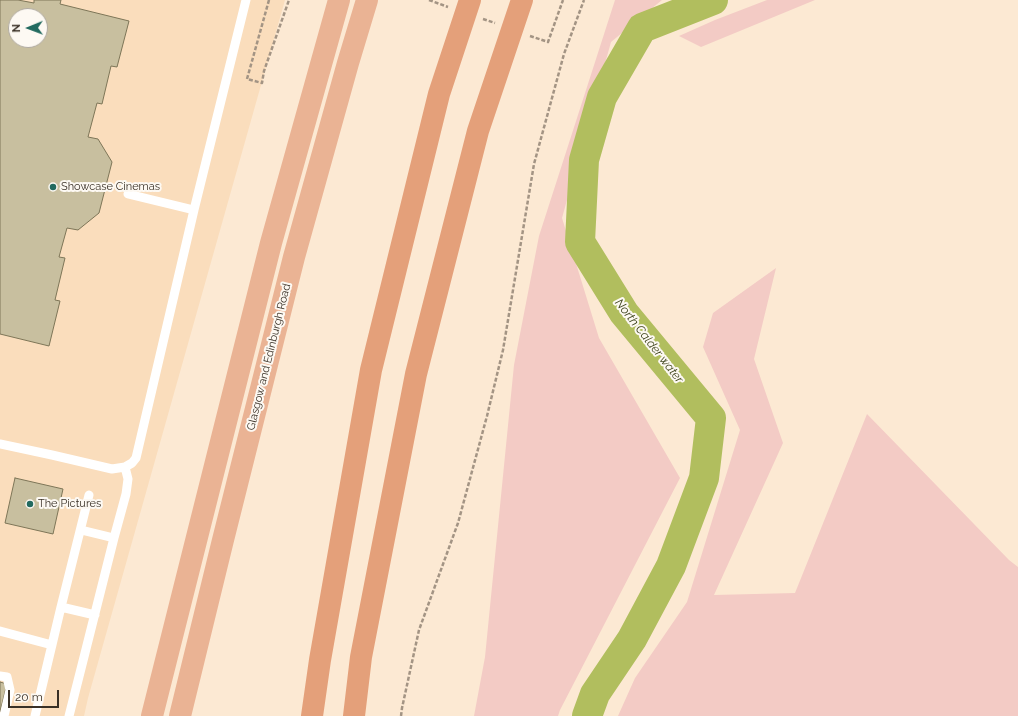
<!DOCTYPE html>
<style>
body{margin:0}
#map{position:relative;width:1018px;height:716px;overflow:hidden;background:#fce9d3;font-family:Raleway,sans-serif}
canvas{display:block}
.north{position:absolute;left:8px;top:8px;width:40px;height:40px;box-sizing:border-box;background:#fdf9f3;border:1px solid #afa9a1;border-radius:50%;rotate:269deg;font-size:11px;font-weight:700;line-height:16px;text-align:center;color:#393026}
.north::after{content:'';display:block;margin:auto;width:14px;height:18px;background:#226a5f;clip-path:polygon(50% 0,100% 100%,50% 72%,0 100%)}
.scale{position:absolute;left:8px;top:690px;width:51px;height:18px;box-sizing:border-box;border:2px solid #393026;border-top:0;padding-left:5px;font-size:12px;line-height:14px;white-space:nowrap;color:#393026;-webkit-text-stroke:3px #fdf9f3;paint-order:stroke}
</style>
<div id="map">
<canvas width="1018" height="716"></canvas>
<div class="north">N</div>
<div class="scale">20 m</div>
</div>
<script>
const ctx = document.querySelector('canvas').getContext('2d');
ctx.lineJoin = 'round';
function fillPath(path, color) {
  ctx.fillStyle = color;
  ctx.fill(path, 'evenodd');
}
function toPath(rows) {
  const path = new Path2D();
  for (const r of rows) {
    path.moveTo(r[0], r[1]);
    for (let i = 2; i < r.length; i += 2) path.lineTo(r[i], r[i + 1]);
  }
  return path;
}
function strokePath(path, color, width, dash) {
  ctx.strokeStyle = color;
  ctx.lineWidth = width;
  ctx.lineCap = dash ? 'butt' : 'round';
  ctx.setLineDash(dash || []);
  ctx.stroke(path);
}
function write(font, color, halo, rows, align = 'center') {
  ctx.font = font + ' Raleway,sans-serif';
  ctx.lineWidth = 4;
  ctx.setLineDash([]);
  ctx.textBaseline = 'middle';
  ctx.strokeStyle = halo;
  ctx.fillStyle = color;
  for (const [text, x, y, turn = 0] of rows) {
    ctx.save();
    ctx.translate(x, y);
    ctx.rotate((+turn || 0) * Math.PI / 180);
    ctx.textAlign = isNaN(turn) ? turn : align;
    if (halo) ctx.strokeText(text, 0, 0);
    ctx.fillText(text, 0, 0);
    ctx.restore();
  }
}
const built = toPath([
 [0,0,285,0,88,698,84,716,0,716],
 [16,16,40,16,40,40,16,40]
]);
const green = toPath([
 [615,0,662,0,611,42,562,218,599,338,680,478,560,710,558,716,474,716,485,657,514,365,539,236],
 [767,0,815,0,701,47,679,36,715,20],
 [776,268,754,359,783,443,714,595,795,593,867,414,1009,560,1018,567,1018,716,618,716,635,678,687,602,740,430,703,347,713,313]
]);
const river = toPath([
 [587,716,595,694,632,639,671,566,704,478,711,418,624,313,580,242,584,160,602,97,642,28,713,0]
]);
const building = toPath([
 [0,0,18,0,34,3,34,0,61,0,60,4,129,21,117,67,111,66,102,104,97,103,88,137,98,139,112,162,99,213,78,230,67,228,59,257,65,258,55,300,60,301,49,346,0,334,0,0],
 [16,16,40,16,40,40,16,40,16,16],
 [15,478,63,489,53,534,5,523,15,478],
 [0,682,7,684,0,712,0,682]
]);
const path = toPath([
 [269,0,247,79,262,83,264,71,289,0],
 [429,0,448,7],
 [483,19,495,23],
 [530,36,548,42,563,0],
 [401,716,402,708,419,630,458,523,487,416,503,350,534,164,564,54,584,0]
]);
const service = toPath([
 [128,194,194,210],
 [0,444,52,455,112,469,125,467,132,463,136,458,194,210,246,0],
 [81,530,114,538],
 [61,607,89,495],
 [0,631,52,645],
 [0,676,7,677,10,690,4,716],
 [35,716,61,607,95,615],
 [69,716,85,653,114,538,126,494,128,479,125,467]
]);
const trunk = toPath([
 [152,716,271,243,339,0],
 [180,716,223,540,294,257,348,63,367,0]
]);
const motorway = toPath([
 [312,716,320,660,371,370,439,94,470,0],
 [354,716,361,657,416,374,478,131,522,0]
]);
const markers = [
 [53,187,4,"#226a5f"],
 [30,504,4,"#226a5f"]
];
const poiNames = [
 ["Showcase Cinemas",61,187],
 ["The Pictures",38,504]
];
const streetNames = [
 ["Glasgow and Edinburgh Road",269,357,-76]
];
const waterNames = [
 ["North Calder water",649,341,52]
];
fillPath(built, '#faddbc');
fillPath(green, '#f3cbc5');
strokePath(river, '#b1be5e', 30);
fillPath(building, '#c8bf9f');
strokePath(building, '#7e7658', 1);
strokePath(path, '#a39484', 2.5, [4, 2]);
strokePath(service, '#fff', 9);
strokePath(trunk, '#eab394', 22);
strokePath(motorway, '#e4a07a', 22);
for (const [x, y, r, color] of markers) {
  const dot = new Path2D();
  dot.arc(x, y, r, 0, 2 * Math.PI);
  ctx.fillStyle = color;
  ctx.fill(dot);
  strokePath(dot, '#fdf9f3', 1.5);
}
write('11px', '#393026', '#fdf9f3', poiNames, 'left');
write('11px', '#393026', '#fdf9f3', streetNames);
write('italic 12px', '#3c421a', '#fdf9f3', waterNames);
</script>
